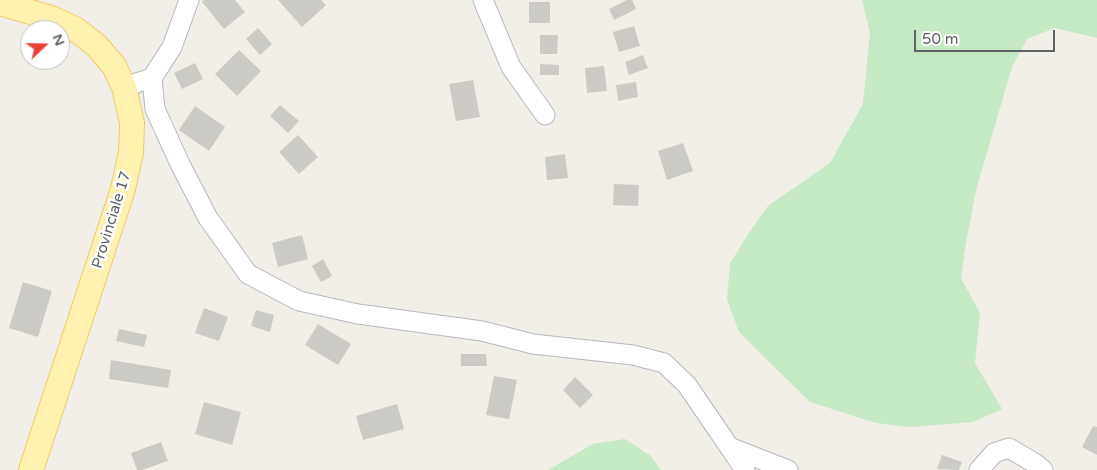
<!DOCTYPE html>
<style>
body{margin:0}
#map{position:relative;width:1097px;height:470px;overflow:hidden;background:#f1efe8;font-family:"Varela Round",sans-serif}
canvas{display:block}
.north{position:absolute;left:20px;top:20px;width:50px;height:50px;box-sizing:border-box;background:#fff;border:1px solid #bfc1c3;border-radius:50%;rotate:69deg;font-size:14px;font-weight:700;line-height:20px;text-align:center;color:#5f6368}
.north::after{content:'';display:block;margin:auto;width:18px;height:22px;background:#ea4335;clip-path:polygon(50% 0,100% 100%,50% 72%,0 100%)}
.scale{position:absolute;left:914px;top:30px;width:141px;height:22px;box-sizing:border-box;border:2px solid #5f6368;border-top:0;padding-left:6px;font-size:15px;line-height:18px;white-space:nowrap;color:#5f6368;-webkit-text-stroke:4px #fff;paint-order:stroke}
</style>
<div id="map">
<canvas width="1097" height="470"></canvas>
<div class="north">N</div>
<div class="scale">50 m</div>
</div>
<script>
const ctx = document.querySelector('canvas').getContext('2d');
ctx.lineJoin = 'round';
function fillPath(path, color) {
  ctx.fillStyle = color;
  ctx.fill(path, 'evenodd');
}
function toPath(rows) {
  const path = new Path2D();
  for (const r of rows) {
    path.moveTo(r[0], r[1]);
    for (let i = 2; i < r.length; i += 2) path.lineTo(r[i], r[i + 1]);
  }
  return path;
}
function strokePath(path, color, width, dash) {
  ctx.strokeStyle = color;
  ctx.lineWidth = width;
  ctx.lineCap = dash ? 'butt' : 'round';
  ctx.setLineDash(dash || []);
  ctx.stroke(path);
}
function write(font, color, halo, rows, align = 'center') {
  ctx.font = font + ' "Varela Round",sans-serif';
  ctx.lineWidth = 5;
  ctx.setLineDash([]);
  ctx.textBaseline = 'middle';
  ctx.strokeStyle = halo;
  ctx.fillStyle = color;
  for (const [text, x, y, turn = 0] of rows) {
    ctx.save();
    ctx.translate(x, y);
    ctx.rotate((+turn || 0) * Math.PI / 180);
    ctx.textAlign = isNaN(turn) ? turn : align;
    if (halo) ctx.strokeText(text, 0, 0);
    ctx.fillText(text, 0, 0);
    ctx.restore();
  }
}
const green = toPath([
 [862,0,1097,0,1097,38,1055,28,1027,39,1012,67,976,190,965,248,961,278,980,313,975,363,1002,409,973,422,909,427,876,423,810,402,739,332,727,300,730,264,746,237,768,206,830,163,863,104,870,33],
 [625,439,651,456,661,470,548,470,593,444]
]);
const building = toPath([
 [204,0,235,0,245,12,224,29,202,2],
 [278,0,321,0,326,5,302,27],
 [627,0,632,0,636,9,614,20,609,9],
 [529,2,550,2,550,23,529,23],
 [634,26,640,46,619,52,613,32],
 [258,28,272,44,260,55,246,39],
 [540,35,558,35,557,54,540,54],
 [239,50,261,71,237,96,215,74],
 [643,55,648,68,629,75,625,62],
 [195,63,203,79,182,89,174,73],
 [540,64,559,65,559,75,540,75],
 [604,66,607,91,587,93,585,68],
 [473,80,480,117,456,121,449,84],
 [636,82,638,97,618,101,616,85],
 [280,105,299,121,288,133,270,116],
 [195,106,225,127,209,151,179,130],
 [298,135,318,157,299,174,279,152],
 [683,143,693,171,667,180,658,151],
 [565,154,568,178,547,180,545,157],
 [614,184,639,185,638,206,613,205],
 [302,235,308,259,278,267,272,243],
 [323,259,332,276,321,282,312,266],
 [23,282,52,291,38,337,9,328],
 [204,308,228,317,219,341,195,333],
 [256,310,274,315,270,332,251,326],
 [318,324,351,344,338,365,305,345],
 [119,329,147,335,144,347,116,341],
 [461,354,486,354,487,366,461,366],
 [111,360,171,370,168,388,109,379],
 [494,376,517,380,509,419,486,415],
 [575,377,593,395,580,408,563,390],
 [204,402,241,412,232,445,195,434],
 [397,404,404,429,363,440,356,416],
 [1093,426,1097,427,1097,455,1082,447],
 [161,442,168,461,142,470,137,470,131,453],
 [942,455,962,462,959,470,937,469]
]);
const minor = toPath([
 [483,0,511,67,545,115],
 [152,78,155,109,180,164,208,218,248,274,299,301,358,314,482,331,533,344,633,355,664,363,687,385,745,470],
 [124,87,152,78,172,47,189,0],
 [732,448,788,470],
 [979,470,994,453,1009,448,1036,464,1043,470]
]);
const major = toPath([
 [0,3,51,18,75,29,96,45,114,66,124,87,132,123,131,152,123,189,31,470]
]);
const streetNames = [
 ["Provinciale 17",112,220,-73]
];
fillPath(green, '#c5e8c5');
fillPath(building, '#cccac5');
strokePath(minor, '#b5b8bc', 21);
strokePath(major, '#f2c960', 26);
strokePath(minor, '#fff', 19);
strokePath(major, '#fff2af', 24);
write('15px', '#5f6368', '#fff', streetNames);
</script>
